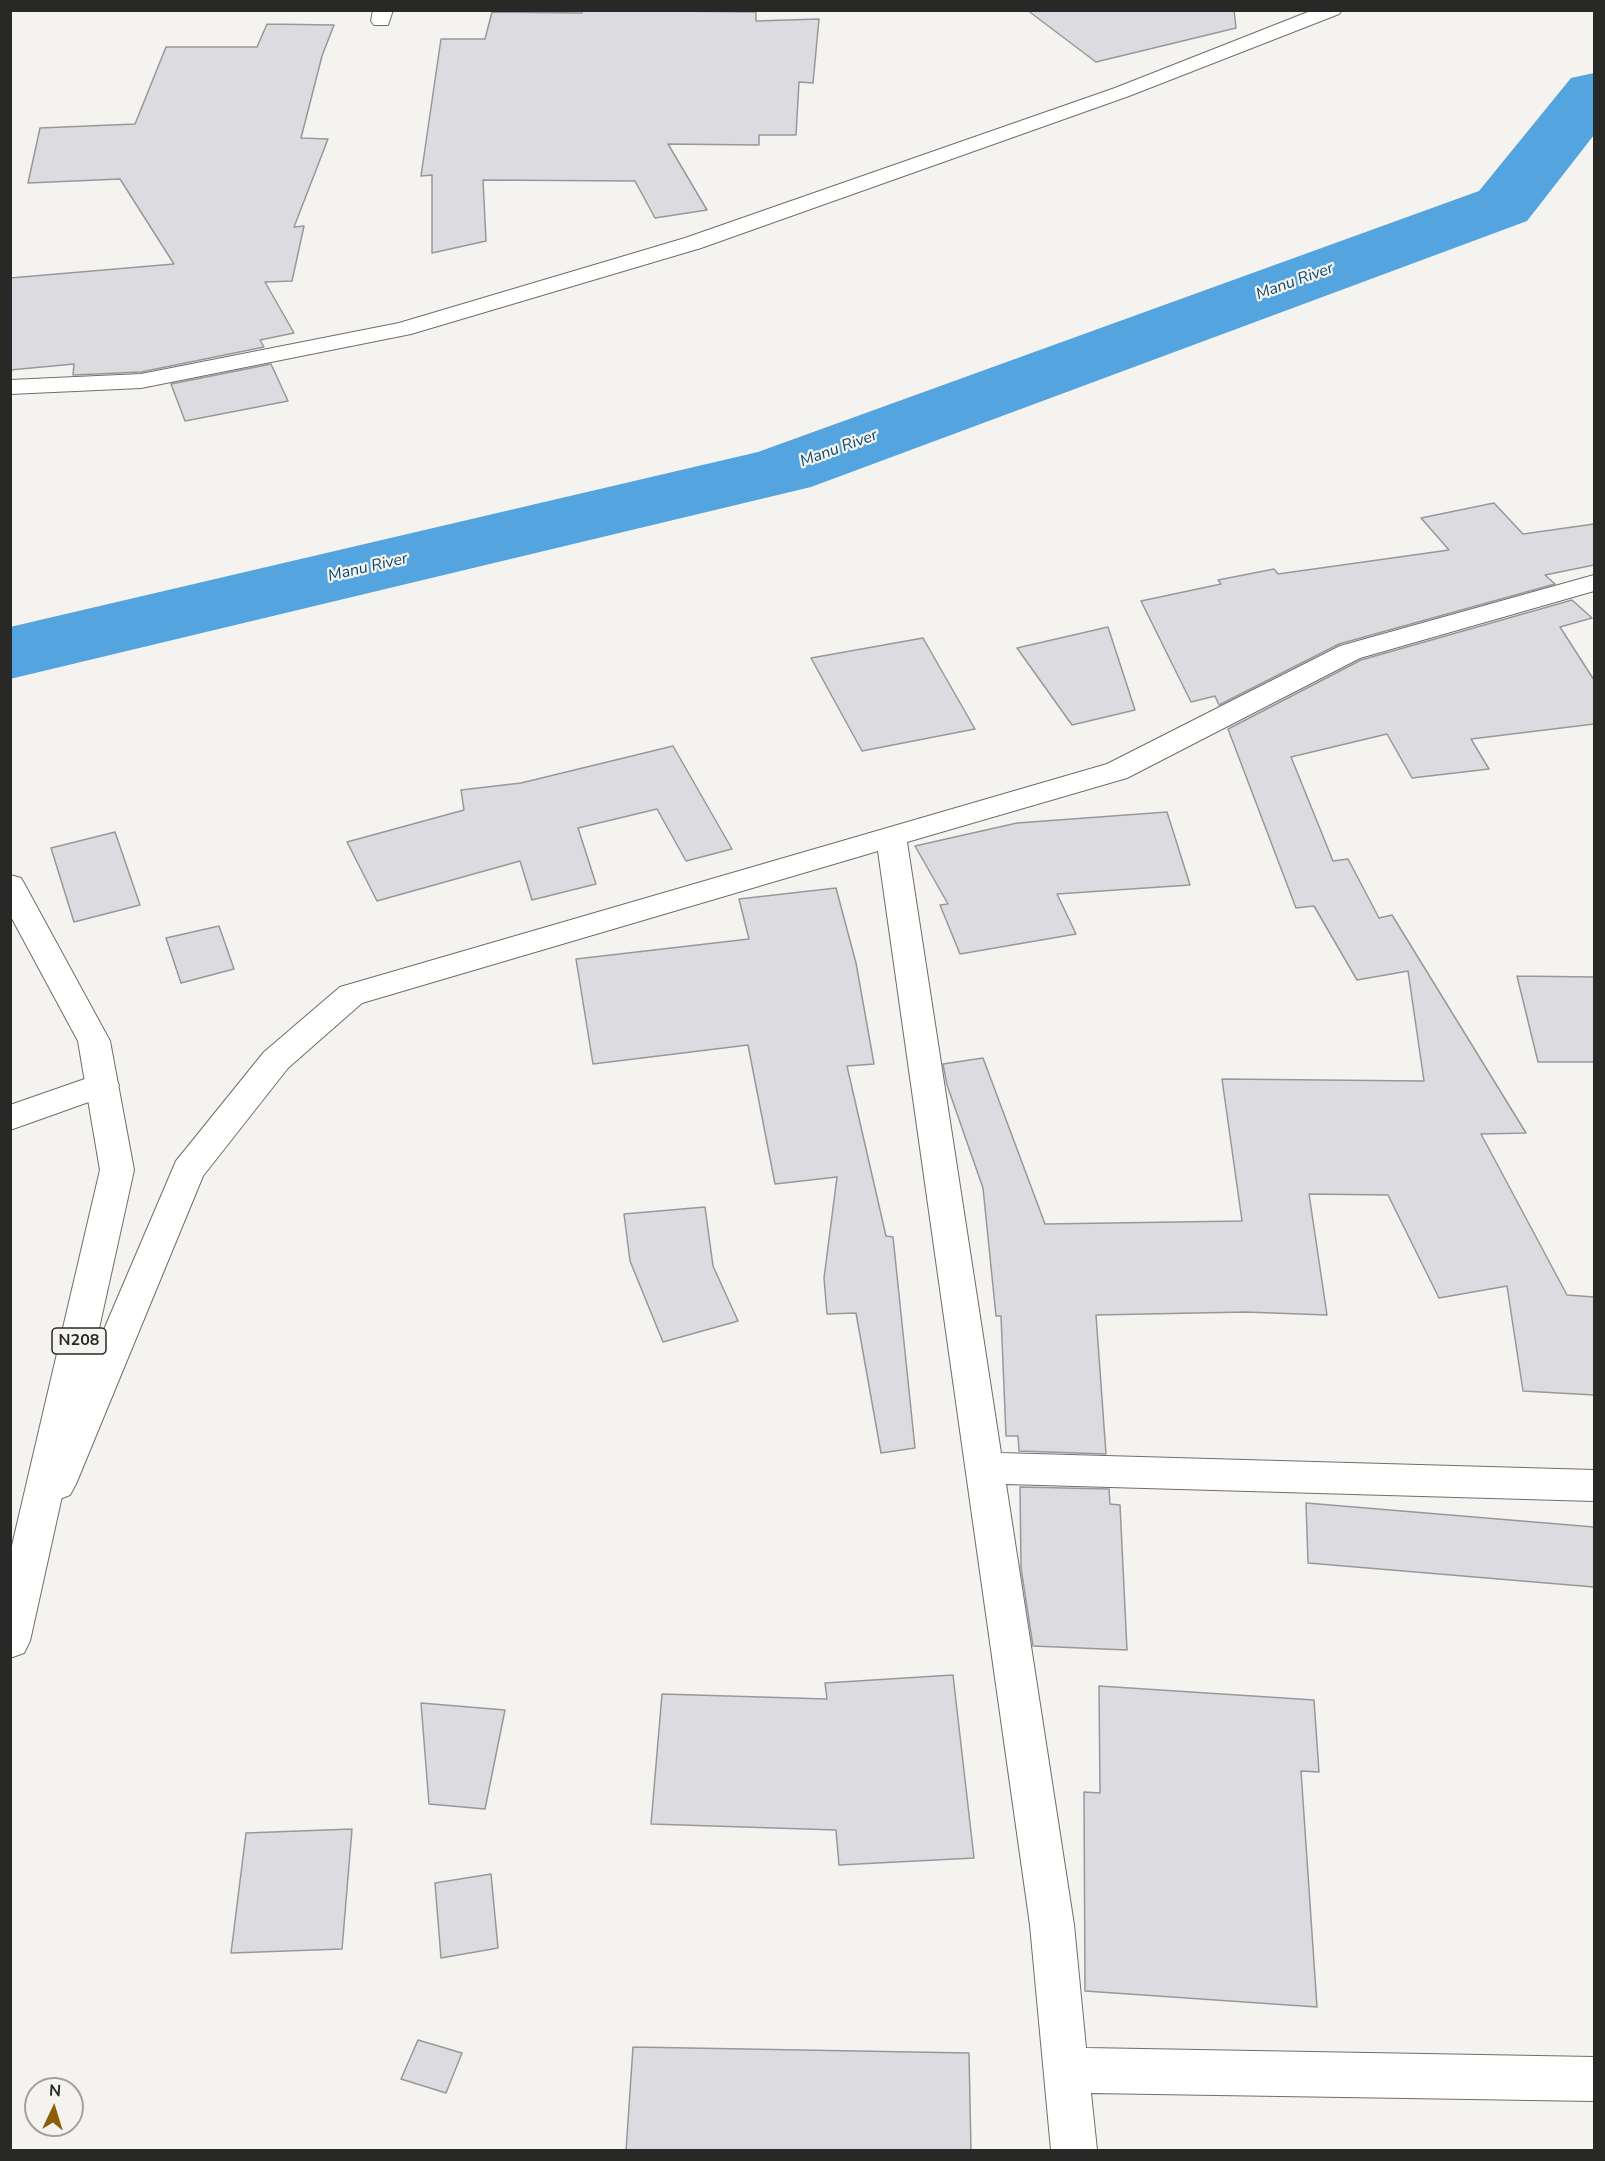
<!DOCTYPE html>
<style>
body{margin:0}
#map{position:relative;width:1605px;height:2161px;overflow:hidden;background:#f5f3ef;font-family:"Nunito Sans",sans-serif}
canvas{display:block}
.frame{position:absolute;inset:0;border:12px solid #282826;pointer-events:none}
.north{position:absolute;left:24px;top:2077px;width:60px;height:60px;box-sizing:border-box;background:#f5f3ef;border:2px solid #a3a29f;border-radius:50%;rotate:4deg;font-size:16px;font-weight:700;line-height:24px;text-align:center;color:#282826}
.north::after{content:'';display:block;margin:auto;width:21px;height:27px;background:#8e5d08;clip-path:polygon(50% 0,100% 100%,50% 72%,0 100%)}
</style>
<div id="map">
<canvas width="1605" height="2161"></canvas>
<div class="frame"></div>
<div class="north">N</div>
</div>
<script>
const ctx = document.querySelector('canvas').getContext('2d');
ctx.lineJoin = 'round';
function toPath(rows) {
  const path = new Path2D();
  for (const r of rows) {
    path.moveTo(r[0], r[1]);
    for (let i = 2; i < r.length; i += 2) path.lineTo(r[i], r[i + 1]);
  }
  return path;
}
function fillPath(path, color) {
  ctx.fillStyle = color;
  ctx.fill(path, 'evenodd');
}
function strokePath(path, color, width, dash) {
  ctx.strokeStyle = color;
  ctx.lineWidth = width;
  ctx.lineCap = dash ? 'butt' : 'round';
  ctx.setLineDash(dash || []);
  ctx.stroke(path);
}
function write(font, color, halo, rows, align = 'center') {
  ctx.font = font + ' "Nunito Sans",sans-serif';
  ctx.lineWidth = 4.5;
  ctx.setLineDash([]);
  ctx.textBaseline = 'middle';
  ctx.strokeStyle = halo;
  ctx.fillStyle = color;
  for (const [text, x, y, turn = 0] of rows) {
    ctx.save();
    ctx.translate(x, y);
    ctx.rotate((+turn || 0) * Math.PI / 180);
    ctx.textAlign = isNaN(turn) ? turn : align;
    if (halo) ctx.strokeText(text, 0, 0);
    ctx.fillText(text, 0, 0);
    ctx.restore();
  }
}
const river = toPath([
 [1594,73,1594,135,1527,221,811,487,10,679,10,627,758,452,1479,191,1571,78,1594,73]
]);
const building = toPath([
 [582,10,756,12,756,21,819,19,813,83,799,82,796,135,759,135,759,145,668,144,707,210,655,218,635,181,483,180,486,241,432,253,432,175,421,176,441,39,485,39,492,12,582,13,582,10],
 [1027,10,1234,10,1236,28,1096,62,1027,10],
 [267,24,334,25,322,56,301,138,328,139,294,227,304,226,292,281,265,282,294,333,260,340,264,347,141,372,73,375,74,364,10,370,10,278,174,264,120,179,28,183,40,128,135,124,166,47,257,47,267,24],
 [271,364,288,401,185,421,171,384,271,364],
 [1494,503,1523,534,1594,524,1594,565,1545,575,1555,584,1339,644,1219,705,1215,696,1191,702,1141,601,1221,584,1218,580,1274,569,1278,574,1449,550,1421,518,1494,503],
 [1572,600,1592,618,1560,627,1594,680,1594,724,1471,739,1489,769,1412,778,1387,734,1291,757,1333,861,1348,859,1379,918,1392,915,1526,1133,1481,1134,1567,1295,1594,1297,1594,1395,1523,1391,1507,1286,1439,1298,1388,1195,1309,1194,1327,1315,1246,1312,1096,1315,1106,1454,1019,1451,1018,1436,1006,1436,1001,1316,996,1316,983,1188,947,1085,943,1064,983,1058,1045,1224,1242,1221,1222,1079,1424,1081,1408,971,1357,980,1314,906,1296,908,1228,729,1361,660,1572,600],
 [1108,627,1135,710,1072,725,1017,648,1108,627],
 [923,638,975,729,862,751,811,658,923,638],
 [673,746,732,849,686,861,657,809,578,828,596,884,532,900,520,861,377,901,347,842,464,810,461,790,521,783,673,746],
 [1167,812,1190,885,1057,894,1076,934,960,954,940,905,948,904,915,846,1017,823,1167,812],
 [115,832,140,905,74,922,51,848,115,832],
 [836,888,856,963,874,1064,847,1066,886,1236,893,1237,915,1448,881,1453,856,1313,827,1314,824,1278,837,1177,775,1184,748,1045,593,1064,576,959,749,939,739,899,836,888],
 [219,926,234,969,181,983,166,938,219,926],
 [1517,976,1594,977,1594,1062,1538,1062,1517,976],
 [705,1207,713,1266,738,1321,663,1342,630,1261,624,1214,705,1207],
 [1020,1487,1109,1489,1110,1504,1120,1505,1127,1650,1033,1646,1021,1568,1020,1487],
 [1306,1503,1594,1527,1594,1587,1308,1563,1306,1503],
 [953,1675,974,1858,839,1865,836,1830,651,1824,662,1694,827,1699,825,1683,953,1675],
 [1099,1686,1314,1700,1319,1772,1301,1771,1317,2007,1085,1991,1084,1792,1100,1793,1099,1686],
 [421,1703,505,1710,485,1809,429,1804,421,1703],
 [352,1829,342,1949,231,1953,246,1833,352,1829],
 [491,1874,498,1948,441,1958,435,1883,491,1874],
 [418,2040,462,2053,446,2093,401,2079,418,2040],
 [633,2047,969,2053,971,2151,626,2151,633,2047]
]);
const street = toPath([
 [373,10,393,10,388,25,374,25,371,21,373,10],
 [1313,10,1342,10,1339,14,1129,96,701,248,411,334,141,388,10,394,10,380,141,374,399,323,685,238,1115,88,1313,10],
 [1594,575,1594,591,1360,658,1127,778,907,842,1001,1453,1594,1470,1594,1501,1006,1484,1074,1925,1086,2048,1594,2057,1594,2101,1091,2093,1097,2150,1051,2150,1030,1925,878,851,362,1003,288,1068,203,1176,76,1484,70,1495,57,1500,44,1495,38,1484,176,1161,264,1052,340,987,1107,764,1340,646,1594,575],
 [102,1073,114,1077,119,1085,114,1093,10,1130,10,1105,102,1073]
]);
const highway = toPath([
 [10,875,21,878,25,885,110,1041,134,1170,30,1641,24,1653,10,1658,10,1554,100,1170,78,1041,10,915,10,875]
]);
const farWaternames = [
 ["Manu River",1295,282,-20],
 ["Manu River",839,449,-20],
 ["Manu River",368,568,-13]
];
const shields = [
 [79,1341,54]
];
const shieldNames = [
 ["N208",79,1341]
];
fillPath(river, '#54a4df');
fillPath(building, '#dcdce0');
strokePath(building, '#98989c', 1.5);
strokePath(street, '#706e6b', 2);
strokePath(highway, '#706e6b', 2);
fillPath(street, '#fff');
fillPath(highway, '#fff');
write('italic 16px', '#09496f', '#f5f3ef', farWaternames);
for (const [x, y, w] of shields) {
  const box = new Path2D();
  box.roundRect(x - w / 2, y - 13, w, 26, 4.5);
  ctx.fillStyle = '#f5f3ef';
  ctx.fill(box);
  strokePath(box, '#282826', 1.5);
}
write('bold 16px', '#282826', null, shieldNames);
</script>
